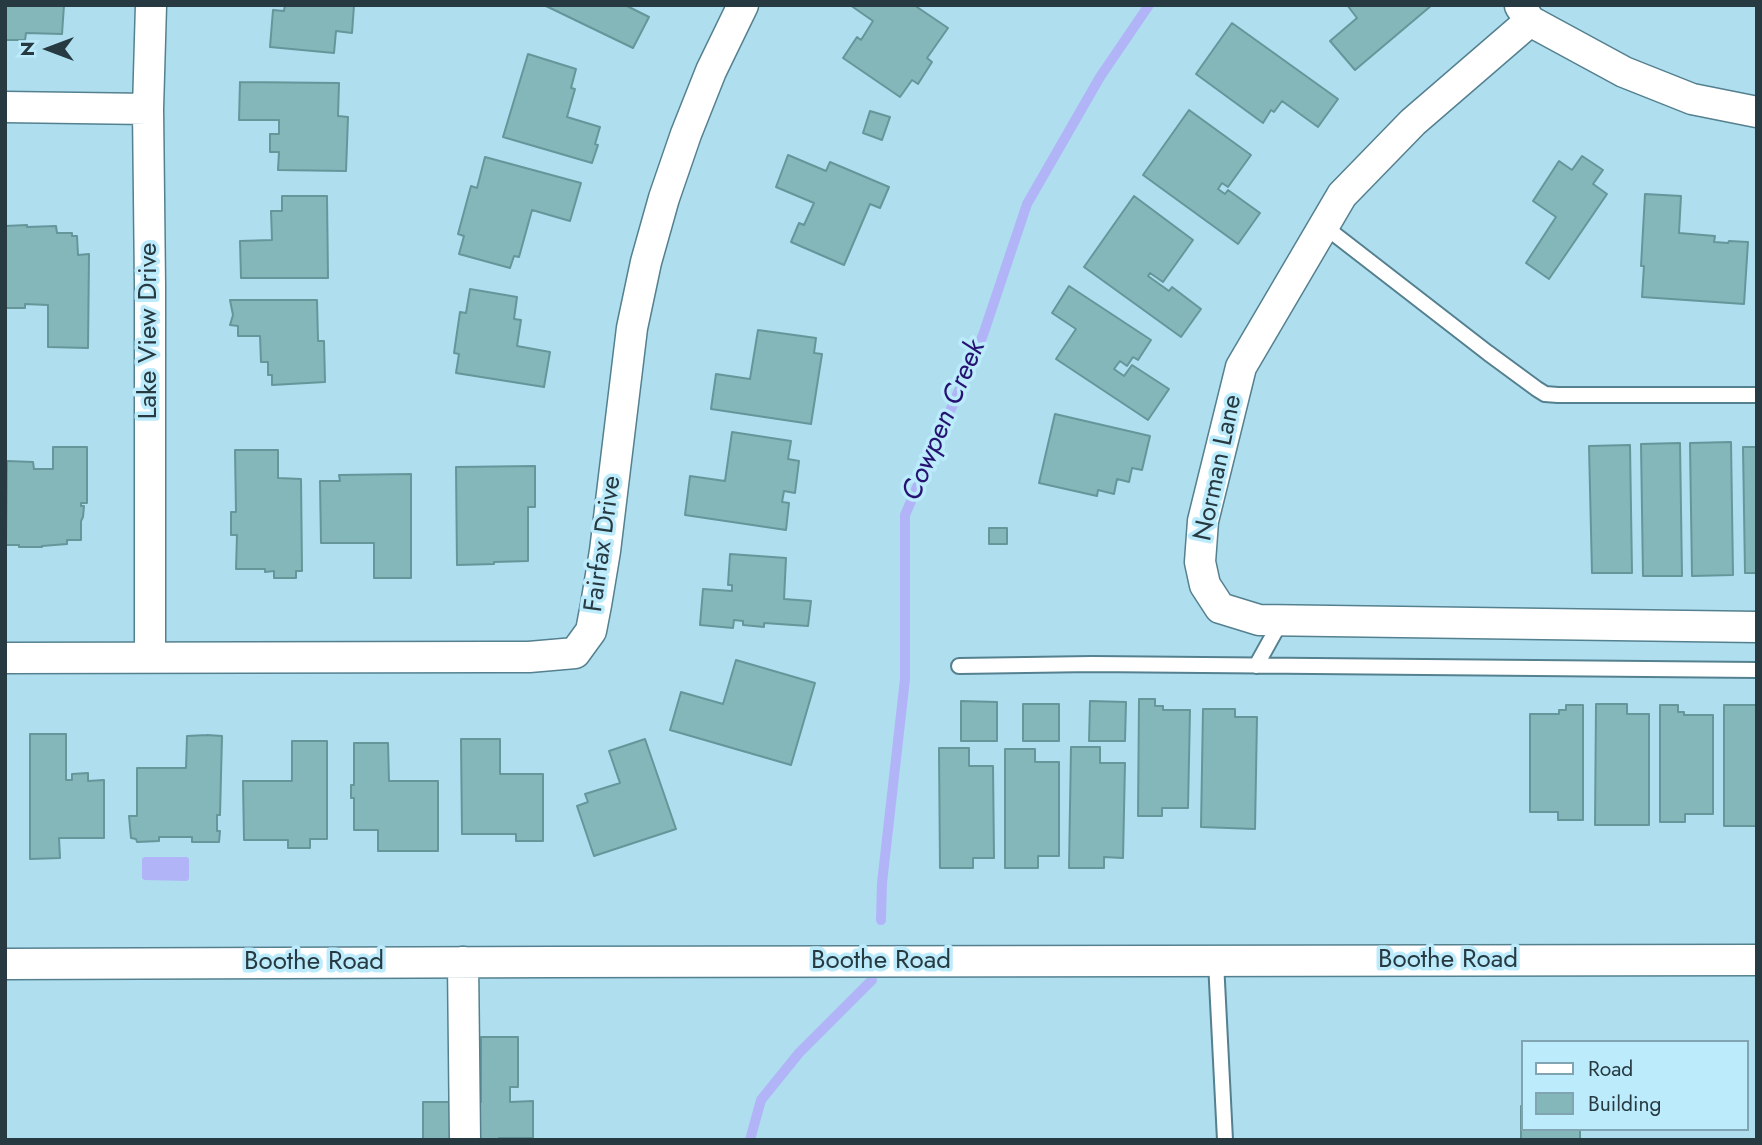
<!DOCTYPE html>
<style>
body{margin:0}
#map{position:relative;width:1762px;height:1145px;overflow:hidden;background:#afdeef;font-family:Jost,sans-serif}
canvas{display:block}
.frame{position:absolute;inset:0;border:7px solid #273a41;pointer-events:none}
.legend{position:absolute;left:1521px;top:1040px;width:228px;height:91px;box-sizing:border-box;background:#bcebfc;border:2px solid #80a4b1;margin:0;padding:9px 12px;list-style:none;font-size:21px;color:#273a41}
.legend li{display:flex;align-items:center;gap:14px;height:35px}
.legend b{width:35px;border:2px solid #80a4b1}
.north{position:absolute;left:14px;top:14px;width:70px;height:70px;-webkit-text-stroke:5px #bcebfc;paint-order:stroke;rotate:270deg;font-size:19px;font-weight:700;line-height:28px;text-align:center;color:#273a41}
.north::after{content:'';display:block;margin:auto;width:24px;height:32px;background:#273a41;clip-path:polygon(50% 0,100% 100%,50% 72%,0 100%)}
</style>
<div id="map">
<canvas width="1762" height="1145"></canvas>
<div class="frame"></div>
<ul class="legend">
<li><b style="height:9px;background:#fff"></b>Road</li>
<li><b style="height:19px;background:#84b7ba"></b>Building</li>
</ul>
<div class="north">N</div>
</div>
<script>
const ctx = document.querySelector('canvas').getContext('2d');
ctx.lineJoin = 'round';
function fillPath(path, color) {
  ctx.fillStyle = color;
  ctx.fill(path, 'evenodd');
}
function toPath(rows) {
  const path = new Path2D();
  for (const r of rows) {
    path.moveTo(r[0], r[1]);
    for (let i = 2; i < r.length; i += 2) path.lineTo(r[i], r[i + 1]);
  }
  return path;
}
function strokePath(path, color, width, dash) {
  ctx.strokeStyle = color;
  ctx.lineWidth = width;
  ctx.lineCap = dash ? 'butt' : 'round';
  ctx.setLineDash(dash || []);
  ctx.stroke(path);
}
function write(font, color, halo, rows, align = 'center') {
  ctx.font = font + ' Jost,sans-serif';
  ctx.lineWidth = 7;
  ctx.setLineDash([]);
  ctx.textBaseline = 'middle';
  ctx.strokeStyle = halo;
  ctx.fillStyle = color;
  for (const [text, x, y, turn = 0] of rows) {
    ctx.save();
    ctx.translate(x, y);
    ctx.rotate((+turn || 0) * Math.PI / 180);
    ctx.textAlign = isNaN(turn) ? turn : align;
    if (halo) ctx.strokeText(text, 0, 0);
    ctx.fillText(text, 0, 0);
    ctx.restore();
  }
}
const water = toPath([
 [144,857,187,857,189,859,189,879,187,881,144,880,142,878,142,859]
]);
const stream = toPath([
 [881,920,882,883,905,679,905,515,983,335,1027,204,1100,77,1149,5],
 [750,1140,761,1100,799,1053,872,980]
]);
const building = toPath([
 [5,5,64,5,62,34,26,33,25,40,5,40,5,5],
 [285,5,354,5,352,33,336,31,334,53,270,47,273,10,284,11,285,5],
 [625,5,649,17,633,48,546,6,625,5],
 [850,5,914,5,948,28,927,58,932,62,918,84,912,80,900,97,843,58,857,37,861,40,873,21,850,5],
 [1347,5,1432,5,1355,70,1330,41,1357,18,1347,5],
 [1232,23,1338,99,1318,127,1282,101,1274,112,1271,110,1263,123,1196,74,1232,23],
 [528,54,576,69,571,88,575,89,567,117,600,127,595,144,598,145,592,163,503,137,528,54],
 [240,82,339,83,338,116,348,117,346,171,278,170,279,152,270,152,270,134,279,134,279,120,239,120,240,82],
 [1189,110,1251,155,1228,187,1222,183,1218,189,1225,194,1228,190,1260,213,1238,244,1143,175,1189,110],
 [870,111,890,117,882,140,863,133,870,111],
 [788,155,826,171,830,162,889,187,880,208,870,204,844,265,791,242,799,223,804,225,814,203,776,187,788,155],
 [1582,156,1603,170,1593,184,1607,194,1549,279,1526,263,1556,217,1533,201,1559,161,1572,170,1582,156],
 [485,157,581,183,570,221,532,210,519,257,514,256,510,268,459,254,464,236,458,234,471,186,477,188,485,157],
 [1645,194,1681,196,1679,233,1715,236,1714,242,1728,243,1729,241,1748,242,1744,304,1642,297,1644,266,1641,266,1645,194],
 [282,196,327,196,328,278,241,278,240,241,272,240,271,211,282,211,282,196],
 [1134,196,1193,240,1163,282,1150,273,1148,276,1169,291,1172,287,1201,309,1181,337,1084,267,1134,196],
 [27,225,27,227,56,226,57,233,72,233,72,236,77,236,78,255,89,254,88,348,48,347,48,305,25,304,25,308,5,308,5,226,27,225],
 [1069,286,1151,340,1138,360,1133,357,1127,366,1120,361,1114,369,1124,376,1132,365,1169,389,1148,420,1056,359,1076,329,1052,313,1069,286],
 [470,289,517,297,514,319,521,320,517,346,550,352,544,387,456,373,459,354,454,353,460,312,466,313,470,289],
 [230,300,317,300,318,341,324,341,325,382,272,385,272,375,268,375,268,362,261,362,260,336,238,336,238,326,230,325,233,315,230,300],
 [758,330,816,338,814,353,822,354,811,424,711,409,716,374,750,379,758,330],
 [1055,414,1150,436,1142,470,1132,468,1129,482,1117,479,1114,494,1098,490,1097,496,1039,483,1055,414],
 [732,432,791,441,788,459,799,461,795,493,784,491,782,502,789,503,786,530,685,515,690,476,725,481,732,432],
 [1731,442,1733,575,1692,576,1690,443,1731,442],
 [1680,443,1682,576,1643,576,1641,444,1680,443],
 [1630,445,1632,573,1592,573,1589,446,1630,445],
 [53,447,87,447,87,503,81,503,81,506,84,506,83,517,81,521,81,540,67,540,67,544,42,546,42,547,19,547,19,545,6,545,7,461,33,462,34,469,53,469,53,447],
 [1743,447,1757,447,1757,573,1745,573,1743,447],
 [235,450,278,450,278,478,301,479,302,571,296,571,296,578,274,578,274,571,265,572,265,569,236,569,237,535,231,535,231,512,236,512,235,450],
 [535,466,535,507,528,507,528,561,494,562,494,564,457,565,456,467,535,466],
 [411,474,411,578,374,578,374,543,321,543,320,481,340,481,339,475,411,474],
 [989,528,1007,528,1007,544,989,544,989,528],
 [730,554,786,558,784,599,811,601,808,626,764,623,764,627,743,625,743,621,734,620,733,628,700,625,703,589,732,591,732,585,728,585,730,554],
 [736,660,815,683,791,765,670,730,681,692,723,704,736,660],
 [1139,699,1155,699,1155,706,1163,706,1163,710,1190,710,1188,808,1162,808,1162,816,1138,816,1139,699],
 [961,701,997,702,997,741,961,741,961,701],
 [1090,701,1126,702,1125,741,1089,741,1090,701],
 [1023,704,1059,704,1059,741,1023,741,1023,704],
 [1596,704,1627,704,1627,714,1649,714,1649,825,1595,825,1596,704],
 [1566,705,1583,705,1583,820,1558,820,1558,812,1530,812,1530,714,1559,714,1559,710,1566,710,1566,705],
 [1660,705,1678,705,1678,712,1684,712,1684,715,1713,715,1713,814,1685,814,1685,822,1660,822,1660,705],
 [1724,705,1757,705,1757,826,1724,826,1724,705],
 [1203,709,1235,709,1235,717,1257,717,1255,829,1201,827,1203,709],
 [30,734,66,734,66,780,72,780,72,774,88,773,88,781,104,780,104,838,59,838,60,858,30,859,30,734],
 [207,735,222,736,220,815,217,815,217,831,220,831,219,842,192,842,192,837,159,837,159,841,137,842,136,839,131,838,129,816,137,816,137,768,186,768,187,736,207,735],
 [461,739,500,739,500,774,543,774,543,841,516,841,516,834,462,834,461,739],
 [645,739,676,829,594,856,577,806,588,802,585,794,620,783,609,751,645,739],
 [292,741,327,741,327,839,310,839,310,848,288,848,288,840,244,840,243,781,292,781,292,741],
 [354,743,388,743,389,781,438,781,438,851,378,851,378,830,354,830,354,798,351,798,351,785,354,785,354,743],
 [1071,747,1100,747,1100,763,1125,763,1123,858,1104,857,1104,868,1069,868,1071,747],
 [939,748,969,748,969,766,993,766,994,858,973,858,973,868,940,868,939,748],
 [1005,749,1035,749,1035,762,1059,762,1059,856,1038,856,1038,868,1005,868,1005,749],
 [481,1037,518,1037,518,1087,510,1087,510,1102,533,1101,533,1138,499,1138,499,1140,423,1140,423,1102,481,1102,481,1037],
 [1521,1106,1522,1106,1522,1129,1580,1129,1580,1140,1521,1140,1521,1106]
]);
const lane = toPath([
 [1324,226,1488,353,1537,389,1545,394,1558,395,1757,395],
 [959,666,1092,664,1757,670],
 [1256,666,1281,621],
 [1216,962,1225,1140]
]);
const street = toPath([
 [1520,6,1530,21,1624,72,1692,99,1757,112],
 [1530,21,1413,122,1342,195,1241,367,1203,521,1200,562,1205,585,1220,608,1259,620,1757,627],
 [5,107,148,109],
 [150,657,150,286,148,109,151,5],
 [5,658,493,657,529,657,575,653,591,631,596,605,605,551,632,328,646,262,664,198,686,134,711,71,743,5],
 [463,962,465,1140],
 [5,964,553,962,1757,960]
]);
const streetNames = [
 ["Lake View Drive",150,331,-90],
 ["Norman Lane",1219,468,-78],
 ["Fairfax Drive",604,544,-82],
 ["Boothe Road",1448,961],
 ["Boothe Road",881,962],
 ["Boothe Road",314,963]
];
const waterNames = [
 ["Cowpen Creek",945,421,-67]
];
fillPath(water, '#b1b5f7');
strokePath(stream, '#b1b5f7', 10);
fillPath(building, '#84b7ba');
strokePath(building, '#64969a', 2);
strokePath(lane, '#54808f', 18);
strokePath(street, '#54808f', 33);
strokePath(lane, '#fff', 14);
strokePath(street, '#fff', 30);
write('26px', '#273a41', '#bcebfc', streetNames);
write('italic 28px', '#261371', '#bcebfc', waterNames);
</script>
